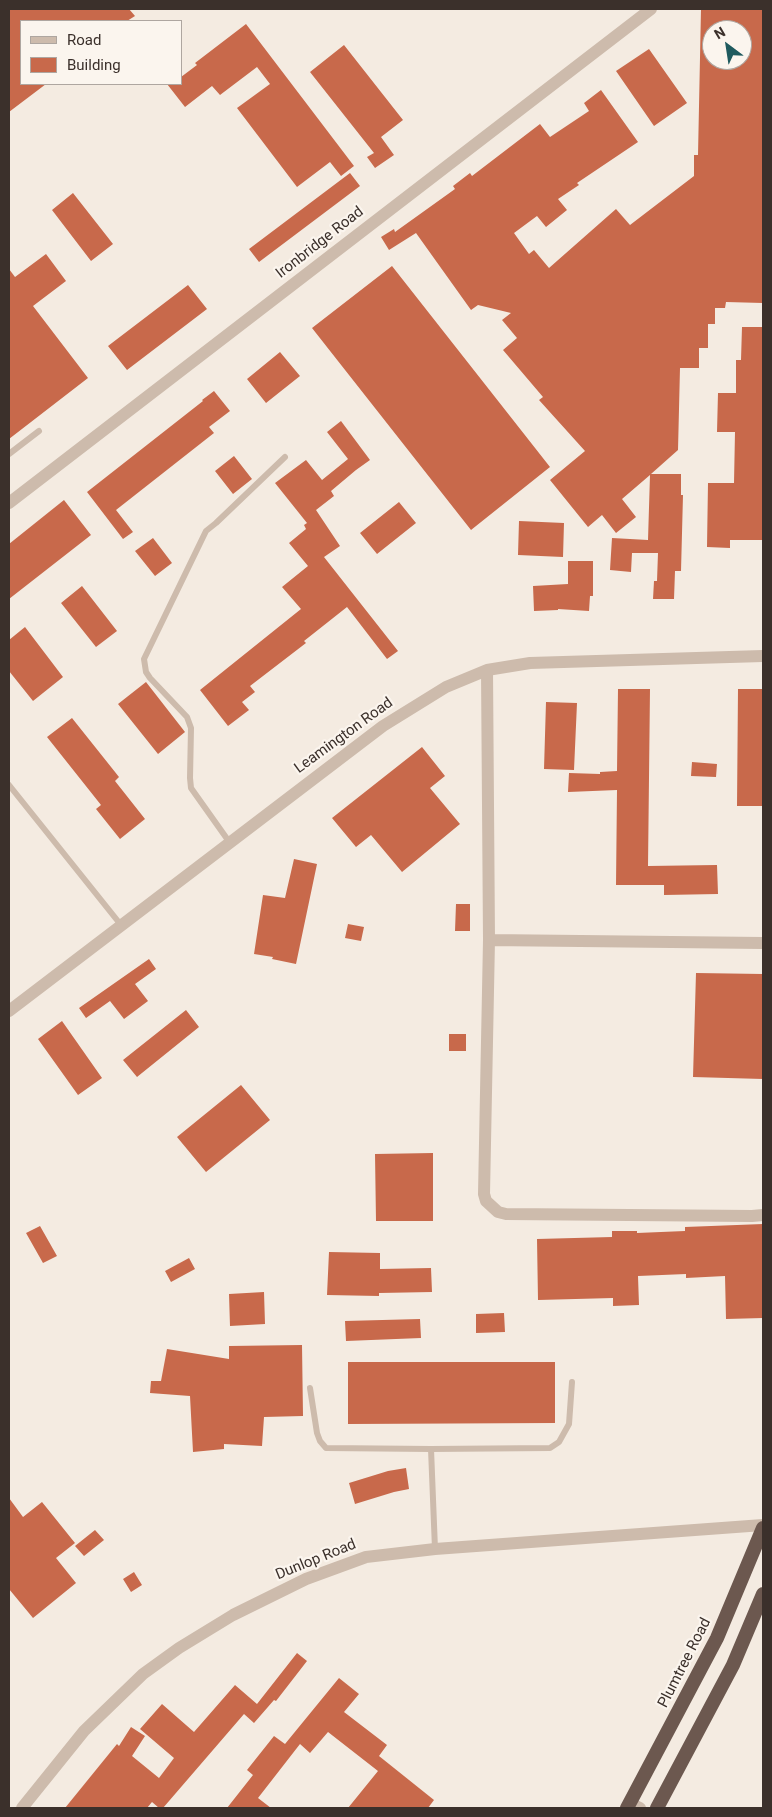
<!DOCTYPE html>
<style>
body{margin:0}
#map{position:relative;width:772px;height:1817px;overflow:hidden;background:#f4ebe1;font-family:Roboto,sans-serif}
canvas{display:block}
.frame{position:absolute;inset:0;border:10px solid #3b302b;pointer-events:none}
.legend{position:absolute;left:20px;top:20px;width:162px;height:65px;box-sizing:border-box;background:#fbf5ee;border:1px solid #aea6a0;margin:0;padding:6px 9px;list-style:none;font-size:15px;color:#3b302b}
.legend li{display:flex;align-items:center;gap:10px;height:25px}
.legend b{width:25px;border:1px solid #aea6a0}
.north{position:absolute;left:702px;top:20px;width:50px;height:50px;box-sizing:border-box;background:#fbf5ee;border:1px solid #aea6a0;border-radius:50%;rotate:329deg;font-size:14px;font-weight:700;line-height:20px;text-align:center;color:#3b302b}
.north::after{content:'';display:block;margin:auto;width:18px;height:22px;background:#1f5a5e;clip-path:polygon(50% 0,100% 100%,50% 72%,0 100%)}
</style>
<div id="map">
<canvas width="772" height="1817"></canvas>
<div class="frame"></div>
<ul class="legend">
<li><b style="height:6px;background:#cdbbac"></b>Road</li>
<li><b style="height:14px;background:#c8694b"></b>Building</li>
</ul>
<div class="north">N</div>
</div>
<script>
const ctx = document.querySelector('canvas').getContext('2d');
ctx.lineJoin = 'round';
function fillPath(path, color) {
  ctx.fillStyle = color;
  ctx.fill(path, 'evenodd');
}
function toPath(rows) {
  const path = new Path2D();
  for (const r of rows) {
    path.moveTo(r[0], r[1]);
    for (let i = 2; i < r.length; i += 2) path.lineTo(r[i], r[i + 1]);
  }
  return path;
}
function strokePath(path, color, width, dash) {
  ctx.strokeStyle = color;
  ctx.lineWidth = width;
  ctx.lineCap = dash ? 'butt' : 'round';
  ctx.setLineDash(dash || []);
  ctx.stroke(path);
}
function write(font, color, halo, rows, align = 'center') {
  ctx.font = font + ' Roboto,sans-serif';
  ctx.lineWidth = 4.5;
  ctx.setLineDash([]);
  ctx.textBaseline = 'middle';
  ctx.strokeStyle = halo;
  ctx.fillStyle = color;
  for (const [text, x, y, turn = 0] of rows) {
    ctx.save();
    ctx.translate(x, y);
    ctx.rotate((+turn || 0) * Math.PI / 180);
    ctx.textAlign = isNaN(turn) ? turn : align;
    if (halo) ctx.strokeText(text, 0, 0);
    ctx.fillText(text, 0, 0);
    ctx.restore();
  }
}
const building = toPath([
 [9,9,129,9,135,16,127,21,21,21,21,84,46,84,9,112],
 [701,9,763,9,763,303,726,302,725,308,715,308,715,324,708,324,708,348,699,348,699,368,680,368,678,450,651,474,681,474,681,495,683,495,681,571,675,571,674,599,653,599,654,581,657,581,658,553,632,553,631,572,610,570,612,538,648,540,650,475,622,499,636,517,616,533,602,515,588,527,550,480,585,451,539,400,543,397,503,350,517,338,502,320,511,313,478,305,471,310,416,233,389,250,381,237,394,229,395,232,455,189,453,186,470,173,472,176,540,124,550,137,589,111,584,103,601,90,638,142,577,183,579,185,558,199,567,210,546,227,537,216,514,233,529,254,534,250,549,268,616,209,630,225,694,176,694,155,698,155],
 [712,30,742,30,742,60,712,60],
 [246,24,354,166,341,176,330,162,297,187,237,108,270,84,257,67,220,95,212,86,185,107,167,84,181,84,181,77,197,65,195,63],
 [344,45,403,120,381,137,394,155,375,168,367,157,374,153,310,72],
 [649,49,687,103,654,126,616,71],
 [350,173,360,186,259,262,249,249],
 [73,193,113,244,91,261,52,210],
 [46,254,66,281,33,306,88,378,9,439,9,269,15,277],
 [392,266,550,467,471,530,312,328],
 [188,285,207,309,127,370,108,346],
 [742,327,763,327,763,540,730,540,730,548,707,547,708,483,734,483,735,432,717,432,718,393,736,393,736,360,741,360],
 [280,352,300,376,266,403,247,379],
 [214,391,230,411,209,427,214,433,116,510,133,532,123,539,87,492,203,401,202,400],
 [341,421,370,460,356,470,331,491,334,496,316,510,340,546,324,557,398,651,387,659,347,607,304,641,306,643,250,686,255,692,242,702,249,710,228,726,200,690,301,609,282,587,308,566,289,543,306,529,304,525,307,523,275,483,306,460,322,480,348,459,327,432],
 [234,456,252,479,233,494,215,471],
 [64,500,91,535,9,599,9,544],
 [399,502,416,523,377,554,360,533],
 [519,521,564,523,563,557,518,555],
 [153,538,172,563,155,576,135,551],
 [568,561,593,561,593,596,590,596,589,611,558,609,558,610,534,611,533,586,568,584],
 [82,586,117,631,96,647,61,603],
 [25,627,63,677,33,701,9,671,9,640],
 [146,682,185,732,158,754,118,704],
 [618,689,650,689,648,866,717,865,718,894,664,895,664,885,616,885,617,790,568,792,569,773,600,774,600,772,617,771],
 [738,689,763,689,763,806,737,806],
 [546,702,577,703,574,770,544,769],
 [72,718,119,777,115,781,145,819,120,839,96,809,101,805,47,737],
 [422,747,445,776,430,788,460,824,402,872,371,835,356,847,332,818],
 [692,762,717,764,716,777,691,776],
 [294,859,317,864,296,964,272,959,273,957,254,954,263,895,285,898],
 [456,904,470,904,470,931,455,931],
 [348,924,364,927,361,941,345,938],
 [149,959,156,969,135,984,148,1001,124,1019,110,1001,86,1018,79,1008],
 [696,973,763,974,763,1079,693,1077],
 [186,1010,199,1027,137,1077,123,1060],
 [62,1021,102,1078,78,1095,38,1039],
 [449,1034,466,1034,466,1051,449,1051],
 [241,1085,270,1120,206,1172,177,1137],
 [433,1153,433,1221,376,1221,375,1154],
 [763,1224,763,1318,726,1319,725,1276,686,1278,686,1274,638,1276,639,1305,613,1306,613,1298,538,1300,537,1239,612,1237,612,1231,637,1231,637,1233,685,1231,685,1227],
 [40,1226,57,1256,43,1263,26,1233],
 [329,1252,380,1253,380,1269,431,1268,432,1292,379,1293,379,1296,327,1295],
 [189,1258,195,1269,171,1282,165,1271],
 [264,1292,265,1324,230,1326,229,1294],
 [504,1313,505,1332,476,1333,476,1314],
 [420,1319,421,1338,346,1341,345,1321],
 [302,1345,303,1416,264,1417,262,1446,224,1444,224,1449,193,1452,190,1396,150,1393,151,1381,161,1381,167,1349,229,1359,229,1346],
 [348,1362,555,1362,555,1423,348,1424],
 [406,1468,409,1489,394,1492,355,1504,349,1483,388,1471],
 [9,1498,23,1517,42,1502,75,1543,56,1558,76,1583,33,1618,9,1589],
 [95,1530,104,1540,84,1556,75,1546],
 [134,1572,142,1585,131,1592,123,1579],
 [297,1653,307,1661,276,1701,274,1700,254,1723,244,1714,163,1808,159,1808,152,1802,147,1808,65,1808,117,1744,119,1746,131,1727,145,1736,132,1756,159,1778,174,1758,140,1729,162,1704,194,1732,235,1685,257,1704],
 [339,1678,359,1694,344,1712,387,1745,379,1756,434,1800,428,1808,348,1808,378,1771,328,1732,310,1753,300,1744,258,1798,271,1808,227,1808,253,1775,247,1770,274,1736,285,1744]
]);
const service = toPath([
 [9,454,39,431],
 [9,785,121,925],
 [230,843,191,788,190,778,191,728,187,717,150,678,146,672,144,659,206,531,216,523,285,457],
 [310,1388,317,1433,320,1441,326,1448,431,1449,550,1448,559,1442,569,1424,572,1382],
 [431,1449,435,1549]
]);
const minor = toPath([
 [9,503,651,9],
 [487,670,489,940,484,1194,486,1201,498,1212,506,1214,752,1216,763,1215],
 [489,940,763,943],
 [9,1011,383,726,446,687,487,670,530,663,763,656],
 [630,1803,640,1808],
 [22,1808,84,1731,143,1674,179,1648,233,1615,306,1579,366,1557,435,1549,763,1525]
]);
const trunk = toPath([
 [627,1808,717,1638,763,1528],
 [657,1808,733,1665,763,1594]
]);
const streetNames = [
 ["Ironbridge Road",320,243,-38],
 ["Leamington Road",344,736,-36],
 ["Dunlop Road",316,1560,-22],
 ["Plumtree Road",685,1663,-63]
];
fillPath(building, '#c8694b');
strokePath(service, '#cdbbac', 6);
strokePath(minor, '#cdbbac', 12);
strokePath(trunk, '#6c584f', 14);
write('15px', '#3b302b', '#fbf5ee', streetNames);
</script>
